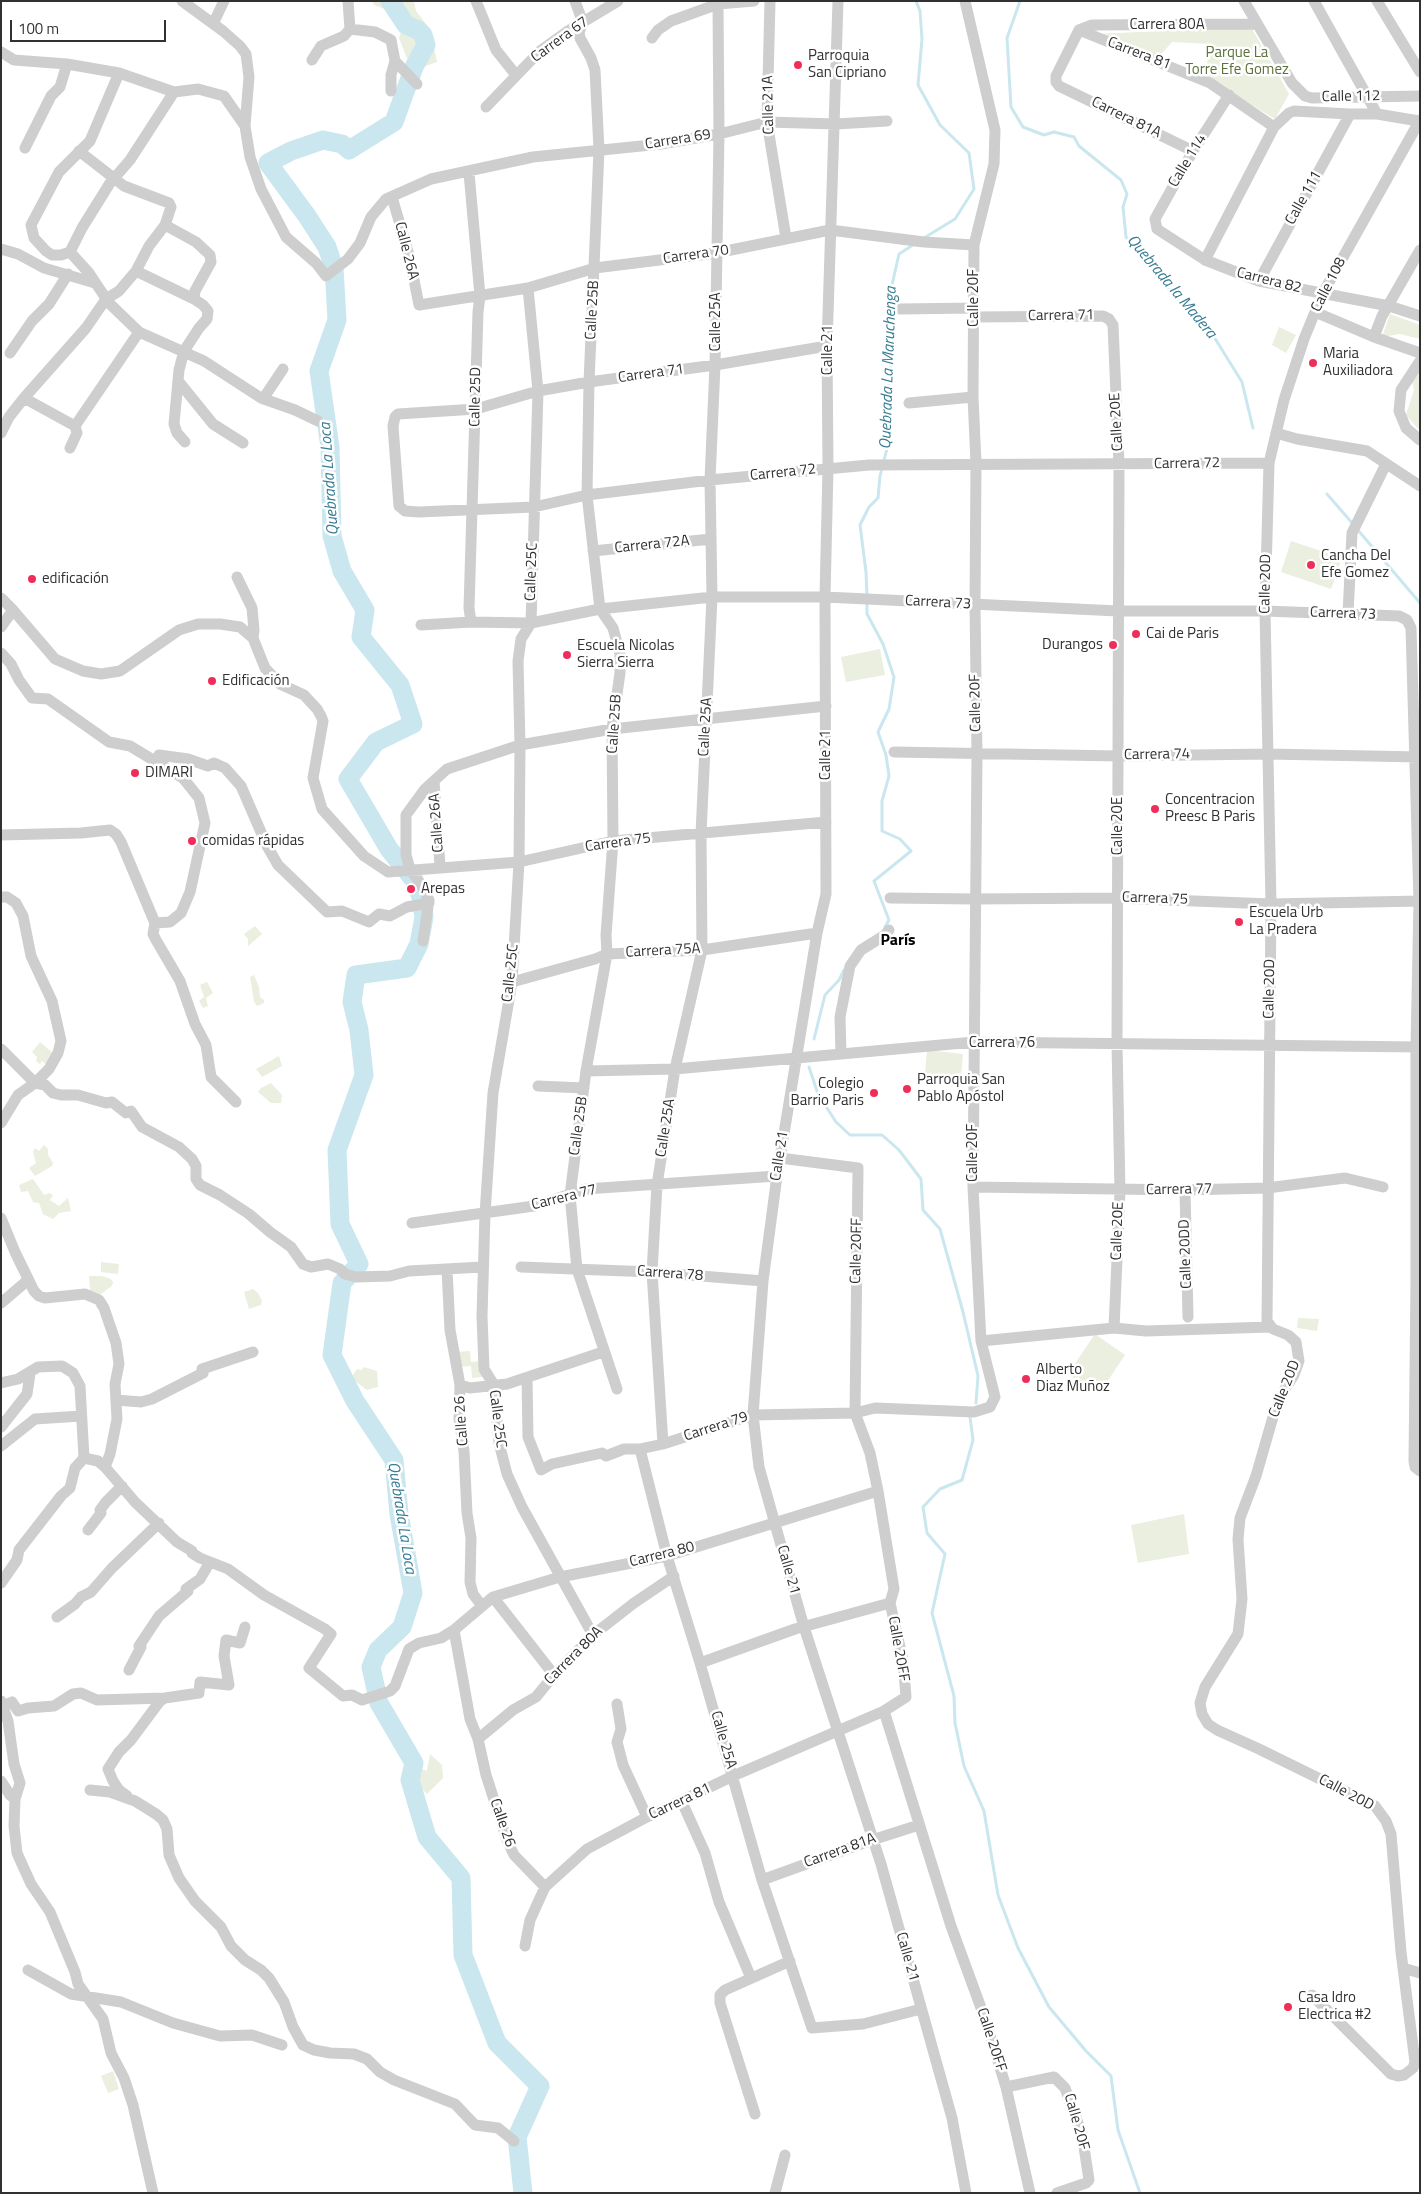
<!DOCTYPE html>
<meta charset="utf-8">
<style>
body{margin:0}
#map{position:relative;width:1421px;height:2194px;overflow:hidden;background:#fff;font-family:"Titillium Web",sans-serif}
canvas{display:block}
.frame{position:absolute;inset:0;border:2px solid #313131;pointer-events:none}
.scale{position:absolute;left:10px;top:20px;width:156px;height:22px;box-sizing:border-box;border:2px solid #313131;border-top:0;padding-left:6px;font-size:15px;line-height:18px;white-space:nowrap;color:#313131;-webkit-text-stroke:4px #fff;paint-order:stroke}
</style>
<div id="map">
<canvas width="1421" height="2194"></canvas>
<div class="frame"></div>
<div class="scale">100 m</div>
</div>
<script>
const ctx = document.querySelector('canvas').getContext('2d');
ctx.lineJoin = 'round';
function fillPath(path, color) {
  ctx.fillStyle = color;
  ctx.fill(path, 'evenodd');
}
function toPath(rows) {
  const path = new Path2D();
  for (const r of rows) {
    path.moveTo(r[0], r[1]);
    for (let i = 2; i < r.length; i += 2) path.lineTo(r[i], r[i + 1]);
  }
  return path;
}
function strokePath(path, color, width, dash) {
  ctx.strokeStyle = color;
  ctx.lineWidth = width;
  ctx.lineCap = dash ? 'butt' : 'round';
  ctx.setLineDash(dash || []);
  ctx.stroke(path);
}
function write(font, color, halo, rows, align = 'center') {
  ctx.font = font + ' "Titillium Web",sans-serif';
  ctx.lineWidth = 5;
  ctx.setLineDash([]);
  ctx.textBaseline = 'middle';
  ctx.strokeStyle = halo;
  ctx.fillStyle = color;
  for (const [text, x, y, turn = 0] of rows) {
    ctx.save();
    ctx.translate(x, y);
    ctx.rotate((+turn || 0) * Math.PI / 180);
    ctx.textAlign = isNaN(turn) ? turn : align;
    if (halo) ctx.strokeText(text, 0, 0);
    ctx.fillText(text, 0, 0);
    ctx.restore();
  }
}
const green = toPath([
 [372,1,414,1,416,11,430,29,437,62,412,71,399,38,406,17,374,5],
 [1251,27,1289,94,1275,119,1206,77,1209,44,1172,42,1157,59,1095,34],
 [1390,314,1420,325,1420,339,1400,334,1382,337],
 [1279,327,1296,335,1286,353,1272,345],
 [1420,372,1420,431,1406,415,1414,390,1411,378],
 [1291,541,1342,558,1331,589,1281,572],
 [880,649,885,675,846,682,841,657],
 [255,926,262,934,248,946,248,939,244,934],
 [254,975,259,987,260,997,264,1000,264,1003,257,1006,254,1002,251,982,250,977],
 [207,982,213,993,206,998,208,1006,203,1008,199,1001,204,997,200,985],
 [40,1042,56,1056,48,1066,42,1061,40,1064,36,1061,37,1057,32,1052],
 [927,1050,963,1054,961,1077,925,1073],
 [279,1056,282,1066,262,1077,256,1069],
 [271,1083,282,1095,281,1103,271,1103,258,1092,261,1088],
 [44,1145,48,1149,48,1155,53,1163,52,1166,35,1176,29,1168,36,1163,33,1152,35,1148,39,1151],
 [33,1179,44,1195,49,1193,53,1195,50,1200,59,1206,68,1198,71,1211,59,1213,53,1219,43,1214,39,1203,33,1202,28,1191,21,1192,19,1185],
 [101,1262,119,1264,118,1274,101,1272],
 [89,1276,102,1276,111,1279,113,1282,112,1286,98,1296,90,1291],
 [253,1289,258,1293,262,1301,261,1305,249,1309,244,1292],
 [1298,1318,1319,1319,1317,1331,1297,1328],
 [1095,1334,1125,1355,1101,1391,1091,1390,1068,1374],
 [470,1351,471,1362,481,1361,482,1377,472,1378,471,1366,459,1367,457,1352],
 [364,1367,377,1371,378,1387,367,1390,351,1378,357,1369,361,1370],
 [1184,1514,1189,1554,1138,1563,1131,1525],
 [430,1754,442,1765,443,1778,427,1794,413,1779,415,1766,427,1771],
 [113,2071,119,2089,108,2093,101,2076]
]);
const stream = toPath([
 [916,1,920,11,922,39,918,85,940,125,969,153,974,189,955,219,924,238],
 [1020,1,1007,38,1011,107,1023,127,1044,135,1054,132,1074,137,1079,146,1121,180,1127,194,1123,207,1126,237,1182,305,1206,324,1242,382,1253,428],
 [1327,494,1353,524],
 [1357,529,1420,603],
 [867,596,866,572,860,525,869,507,878,498,880,476,890,437,886,426,886,401,893,349,889,298,899,254,913,245],
 [867,602,867,614,883,644,894,677,889,709,878,732,886,755,889,776,882,801,882,831,900,839,911,851,874,881,889,920,885,927],
 [814,1039,825,995,839,980,844,970],
 [809,1067,818,1094,836,1122,850,1135,882,1135,899,1150,921,1179,923,1210,940,1229,963,1312,978,1376,976,1403],
 [970,1417,973,1440,962,1480,940,1489,923,1507,927,1533,945,1554,932,1613,954,1696,955,1723,964,1766,984,1811,998,1895,1018,1948,1049,2007,1086,2051,1111,2076,1118,2130,1140,2193]
]);
const river = toPath([
 [390,1,406,25,418,30,423,35,426,45,414,67,394,122,349,150,342,144,323,140,291,151,268,163,307,216,327,247,334,268,337,320,319,371,330,447,332,536,342,571,365,610,361,637,400,685,413,724,376,742,348,779,389,849,414,880,421,897,424,917,419,944,407,968,356,975,352,1002,359,1030,364,1075,337,1150,340,1224,359,1264,342,1283,332,1355,355,1401,394,1460,399,1514,413,1593,402,1627,378,1650,371,1667,379,1703,414,1763,410,1780,427,1837,461,1878,463,1955,497,2043,540,2086,517,2137,523,2193]
]);
const minor = toPath([
 [182,1,223,31,240,46,246,54,249,77,245,126],
 [476,1,496,50,516,75],
 [575,1,583,23,579,32,580,38,591,58,595,70,599,150,589,382,587,495,600,609,613,628,620,654,620,673,612,729,613,841,606,935,607,954,586,1071,570,1195,577,1269,617,1389],
 [770,1,767,122,786,238],
 [838,1,827,346,828,468,825,597,826,894,817,933,777,1176,763,1281,753,1415,759,1467,804,1627,881,1864,952,2118,966,2193],
 [1244,1,1292,83,1305,96,1312,98,1420,96],
 [1314,1,1377,114],
 [1377,1,1420,72],
 [213,24,224,1],
 [350,29,375,32,391,40,395,61,391,75,391,91],
 [1079,30,1210,83,1274,127],
 [1079,30,1056,76,1056,82,1059,86,1193,151],
 [1079,30,1092,25,1256,24],
 [652,38,658,30,671,21,718,4,754,1],
 [1,52,14,60,67,64,119,73,174,92],
 [312,60,321,46,344,36,350,29,348,1],
 [395,61,417,84],
 [1229,95,1193,151,1155,219,1157,229,1205,260,1259,281,1389,306,1420,316],
 [486,107,540,51,568,31,618,1],
 [25,148,51,96,60,87,67,64],
 [79,151,124,186,169,203,171,207,165,225,196,242,210,255,211,262,195,291,194,299,203,305,208,311,207,319,199,328,184,351,179,370,174,424,177,433,185,442],
 [469,173,480,296,478,312,469,608,471,622],
 [392,197,409,255,419,305,528,288,595,268,716,253,830,230,924,242,974,245],
 [1,249,18,254,44,268,95,283],
 [70,252,61,255,52,255,46,251,34,238,31,225,59,172,90,141,119,73],
 [1205,260,1274,127,1289,113,1294,111,1350,114,1377,114,1419,121],
 [136,271,149,246,165,225],
 [1259,281,1350,114],
 [528,288,538,391,531,623,521,639,518,661,520,745,519,862,512,982,493,1093,485,1214,482,1316,484,1369,494,1385,499,1443,507,1474,522,1507,593,1635],
 [900,309,973,308],
 [1315,312,1374,337,1420,353],
 [974,317,1103,316,1109,319,1113,325,1119,465,1117,1045,1120,1191,1114,1328],
 [1374,337,1382,316,1420,250],
 [827,346,715,365,589,382,538,391,476,409,398,414,395,417,393,426,399,506,405,511,419,512,534,507,587,495,710,480,869,465,1269,463],
 [10,353,32,321,49,304,68,274],
 [1420,361,1401,390,1399,411,1406,428,1420,440],
 [179,382,213,424,243,443],
 [24,398,75,426,139,332],
 [263,399,283,369],
 [909,403,973,397],
 [318,421,295,410,261,398,204,361,139,332,109,303,89,273,70,252,82,228,110,183,130,160,174,92,198,89,224,96,245,126,250,157,261,189,286,237,316,263,326,276,348,259,360,243,371,217,386,199,431,179,533,157,661,144,719,134,767,122,836,124,887,121],
 [1,433,9,417,24,398,86,328,106,299,119,291,136,271,194,299],
 [1276,433,1297,439,1367,451,1420,486],
 [70,448,77,433,75,426],
 [593,551,711,539],
 [237,577,252,608,254,630,253,638],
 [1,598,13,610],
 [1348,614,1352,533,1386,464],
 [421,625,471,622,531,623,600,609,712,597,825,597,1118,611,1265,611,1399,616,1407,620,1411,628,1419,901,1416,1047,1416,1282,1414,1461,1415,1467,1420,1471],
 [1,627,13,610,55,659,83,671,101,674,120,671,179,630,198,624,220,624,240,627,253,638,265,668,280,684,304,695,317,709,321,716,323,721,313,778,322,809,364,856,388,872,519,862,613,841,826,822],
 [1,653,11,664,19,680,32,698,48,699,109,742,130,746,183,778,199,798,205,823,190,892,181,913,170,922,155,923,121,842,116,834,110,830,81,833,1,835],
 [894,752,1118,756,1268,754,1420,757],
 [156,761,159,755,188,759,208,766,214,763,225,768,241,786,267,846,278,865,327,912,342,911,369,922,379,914,390,916,407,907,429,903],
 [434,781,440,866],
 [1,897,7,897,16,903,23,916,31,956,52,1001,61,1041,58,1053,49,1069,35,1083,18,1095,1,1123],
 [890,898,974,899,1117,898,1271,904,1420,901],
 [155,923,153,934,156,940,180,981,195,1024,206,1045,211,1077,236,1102],
 [423,941,429,900,422,886,410,869,406,855,406,815,425,789,447,769,520,745,612,729,826,706],
 [512,982,595,959,607,954,702,950,817,933],
 [1,1049,35,1083,45,1085,53,1093,61,1095,78,1095,106,1103,112,1102,126,1113,131,1111,142,1127,179,1147,192,1159,196,1166,196,1179,200,1185,220,1195,249,1214,270,1232,291,1247,303,1264,311,1267,328,1264,340,1269,345,1274,356,1277,390,1276,409,1271,483,1267],
 [841,1054,840,1017,850,966,861,950,885,935,889,930],
 [586,1071,675,1069,974,1042,1420,1047],
 [538,1086,584,1088],
 [973,1187,1185,1190,1267,1188,1345,1178,1383,1187],
 [1185,1190,1188,1317],
 [1,1218,15,1252,34,1291,39,1296,45,1298,85,1294,99,1300,104,1308,116,1343,119,1364,115,1384,117,1419,110,1454,105,1467],
 [412,1223,534,1206,586,1189,777,1176],
 [521,1267,652,1272,763,1281],
 [447,1269,450,1330,460,1385,459,1418,464,1451,467,1513,471,1538,470,1582,473,1594,482,1606],
 [1,1303,28,1280],
 [981,1341,1114,1328,1146,1331,1270,1327],
 [527,1378,528,1437,541,1470,552,1464,602,1453,606,1456,624,1449,640,1449,663,1444,753,1415,855,1413,875,1408,974,1412,990,1407,995,1397,981,1341,973,1187,977,755,975,605,976,463,973,397,974,245,994,164,995,130,965,1],
 [1,1383,18,1379,38,1367,62,1366,73,1373,80,1386,84,1458,75,1468,70,1488,61,1496,19,1550,17,1560,1,1583],
 [460,1385,470,1388,507,1384,603,1352],
 [116,1400,141,1402,152,1399,203,1373,202,1369,253,1352],
 [1,1427,27,1394,30,1374],
 [663,1444,652,1272,657,1185,675,1069,702,950,701,834,712,597,710,480,715,365,719,134,718,4],
 [1,1446,35,1419,81,1416],
 [640,1449,667,1556,700,1663,762,1880,812,2028,863,2024,921,2009],
 [84,1458,98,1461,105,1467,135,1502,177,1542,192,1551,192,1553,200,1558,228,1569,264,1595,325,1629,331,1634,309,1668,343,1696,352,1695,362,1700,390,1691,395,1686,409,1649,419,1643,441,1638,454,1630,493,1597,560,1577,667,1556,878,1491],
 [88,1530,101,1513,100,1510,106,1502,122,1486],
 [493,1597,554,1675],
 [57,1617,75,1604,81,1597,91,1592,112,1568,159,1523],
 [454,1630,470,1719,478,1739,486,1775,507,1840,514,1855,545,1887],
 [700,1663,795,1629,890,1603],
 [129,1670,141,1647,139,1646,159,1616,188,1591,186,1589,200,1579,210,1562],
 [1,1701,8,1721,14,1764,20,1783,15,1799,14,1826,17,1853,31,1884,50,1912,75,1972,78,1984,103,2019,111,2053,124,2078,133,2105,153,2193],
 [617,1704,621,1729,617,1742,623,1765,647,1817],
 [3,1706,12,1702,18,1711,28,1708,54,1706,73,1694,81,1693,97,1700,165,1698],
 [884,1711,951,1926,984,2016,1006,2087,1030,2193],
 [478,1739,513,1710,536,1697,554,1675,593,1635,634,1603,674,1576],
 [1,1781,10,1795,15,1799],
 [90,1790,110,1792,135,1801,156,1814,163,1820,167,1829,169,1855,179,1878,195,1901,221,1927,231,1946,245,1960,261,1970,269,1978,284,2002,293,2027,303,2045,314,2050,330,2053,354,2054,367,2059,380,2072,394,2080,455,2104,475,2125,498,2128,514,2141],
 [127,1796,119,1790,113,1781,108,1769,119,1752,131,1740,160,1701,165,1698,199,1693,200,1682,229,1685,224,1656,226,1640,240,1643,245,1627],
 [682,1802,705,1853,719,1902,751,1978],
 [762,1880,872,1840,919,1825],
 [525,1946,530,1920,545,1887,587,1849,647,1817,733,1776,884,1711,906,1697,903,1660,890,1603,894,1589,878,1491,870,1453,855,1413,858,1168,780,1158],
 [1403,1968,1420,1973],
 [28,1970,71,1994,121,2002,173,2023,220,2036,252,2035,282,2045],
 [1312,1995,1391,2074,1398,2076,1404,2075,1413,2068,1415,2062,1401,1952,1391,1834,1386,1821,1375,1806,1259,1749,1217,1730,1208,1724,1202,1714,1200,1703,1205,1687,1238,1634,1242,1599,1238,1539,1240,1518,1256,1476,1273,1417,1285,1389,1294,1375,1299,1361,1296,1342,1288,1335,1273,1329,1267,1321,1271,904,1265,611,1269,463,1284,400,1304,339,1315,312,1323,293,1420,120],
 [1006,2087,1054,2077,1065,2088,1082,2134,1089,2180,1086,2183,1057,2193],
 [755,2114,720,2003,720,1995,725,1990,790,1961],
 [775,2193,785,2155]
]);
const markers = [
 [798,65,5,"#f02c59"],
 [1313,363,5,"#f02c59"],
 [1311,565,5,"#f02c59"],
 [32,579,5,"#f02c59"],
 [1136,634,5,"#f02c59"],
 [1113,645,5,"#f02c59"],
 [567,655,5,"#f02c59"],
 [212,681,5,"#f02c59"],
 [135,773,5,"#f02c59"],
 [1155,809,5,"#f02c59"],
 [192,841,5,"#f02c59"],
 [411,889,5,"#f02c59"],
 [1239,922,5,"#f02c59"],
 [907,1089,5,"#f02c59"],
 [874,1093,5,"#f02c59"],
 [1026,1379,5,"#f02c59"],
 [1288,2007,5,"#f02c59"]
];
const streetNames = [
 ["Carrera 80A",1167,25],
 ["Carrera 67",560,40,-36],
 ["Carrera 81",1139,54,21],
 ["Calle 112",1351,97,-1],
 ["Calle 21A",769,105,-91],
 ["Carrera 81A",1126,118,26],
 ["Carrera 69",678,140,-9],
 ["Calle 114",1188,161,-59],
 ["Calle 111",1304,198,-61],
 ["Calle 26A",406,251,76],
 ["Carrera 70",696,255,-8],
 ["Carrera 82",1269,281,14],
 ["Calle 108",1329,285,-63],
 ["Calle 20F",974,298,-90],
 ["Calle 25B",593,310,-87],
 ["Carrera 71",1061,316,-1],
 ["Calle 25A",716,322,-90],
 ["Calle 21",828,350,-90],
 ["Carrera 71",651,374,-8],
 ["Calle 25D",476,397,-89],
 ["Calle 20E",1117,422,-93],
 ["Carrera 72",1187,464,-1],
 ["Carrera 72",783,473,-6],
 ["Carrera 72A",652,545,-6],
 ["Calle 25C",532,572,-88],
 ["Calle 20D",1266,584,-89],
 ["Carrera 73",938,603,3],
 ["Carrera 73",1343,614,2],
 ["Calle 20F",976,703,-91],
 ["Calle 25B",615,724,-86],
 ["Calle 25A",706,727,-87],
 ["Calle 21",826,755,-90],
 ["Carrera 74",1157,755,-1],
 ["Calle 26A",437,823,-94],
 ["Calle 20E",1118,826,-90],
 ["Carrera 75",618,843,-8],
 ["Carrera 75",1155,899,2],
 ["Carrera 75A",663,951,-3],
 ["Calle 25C",511,973,-84],
 ["Calle 20D",1270,989,-89],
 ["Carrera 76",1002,1043],
 ["Calle 25B",579,1126,-82],
 ["Calle 25A",666,1128,-81],
 ["Calle 20F",973,1153,-90],
 ["Calle 21",780,1156,-81],
 ["Carrera 77",1179,1190,-1],
 ["Carrera 77",564,1198,-14],
 ["Calle 20E",1118,1231,-88],
 ["Calle 20FF",857,1251,-89],
 ["Calle 20DD",1186,1254,-92],
 ["Carrera 78",670,1274,4],
 ["Calle 20D",1285,1389,-68],
 ["Calle 25C",497,1419,83],
 ["Calle 26",462,1421,-94],
 ["Carrera 79",716,1427,-18],
 ["Carrera 80",662,1555,-14],
 ["Calle 21",788,1570,74],
 ["Calle 20FF",898,1649,80],
 ["Carrera 80A",574,1656,-45],
 ["Calle 25A",723,1740,74],
 ["Calle 20D",1346,1793,28],
 ["Carrera 81",680,1802,-25],
 ["Calle 26",502,1823,71],
 ["Carrera 81A",840,1851,-20],
 ["Calle 21",907,1957,74],
 ["Calle 20FF",991,2040,72],
 ["Calle 20F",1076,2122,74]
];
const parkNames = [
 ["Parque La",1237,53],
 ["Torre Efe Gomez",1237,70]
];
const poiNames = [
 ["Parroquia",808,56],
 ["San Cipriano",808,73],
 ["Maria",1323,354],
 ["Auxiliadora",1323,371],
 ["Cancha Del",1321,556],
 ["Efe Gomez",1321,573],
 ["edificación",42,579],
 ["Cai de Paris",1146,634],
 ["Durangos",1103,645,"right"],
 ["Escuela Nicolas",577,646],
 ["Sierra Sierra",577,663],
 ["Edificación",222,681],
 ["DIMARI",145,773],
 ["Concentracion",1165,800],
 ["Preesc B Paris",1165,817],
 ["comidas rápidas",202,841],
 ["Arepas",421,889],
 ["Escuela Urb",1249,913],
 ["La Pradera",1249,930],
 ["Parroquia San",917,1080],
 ["Pablo Apóstol",917,1097],
 ["Colegio",864,1084,"right"],
 ["Barrio Paris",864,1101,"right"],
 ["Alberto",1036,1370],
 ["Diaz Muñoz",1036,1387],
 ["Casa Idro",1298,1998],
 ["Electrica #2",1298,2015]
];
const waterNames = [
 ["Quebrada la Madera",1171,287,50],
 ["Quebrada La Maruchenga",889,368,-88],
 ["Quebrada La Loca",330,479,-94],
 ["Quebrada La Loca",401,1518,81]
];
const neighbourhoodNames = [
 ["París",898,941]
];
fillPath(green, '#eaefdf');
strokePath(stream, '#cae7ef', 3);
strokePath(river, '#cae7ef', 19);
strokePath(minor, '#cecece', 11);
for (const [x, y, r, color] of markers) {
  const dot = new Path2D();
  dot.arc(x, y, r, 0, 2 * Math.PI);
  ctx.fillStyle = color;
  ctx.fill(dot);
  strokePath(dot, '#fff', 2);
}
write('15px', '#313131', '#fff', streetNames);
write('15px', '#5c713b', '#fff', parkNames);
write('15px', '#313131', '#fff', poiNames, 'left');
write('italic 16px', '#377d93', '#fff', waterNames);
write('bold 16px', '#000', '#fff', neighbourhoodNames);
</script>
